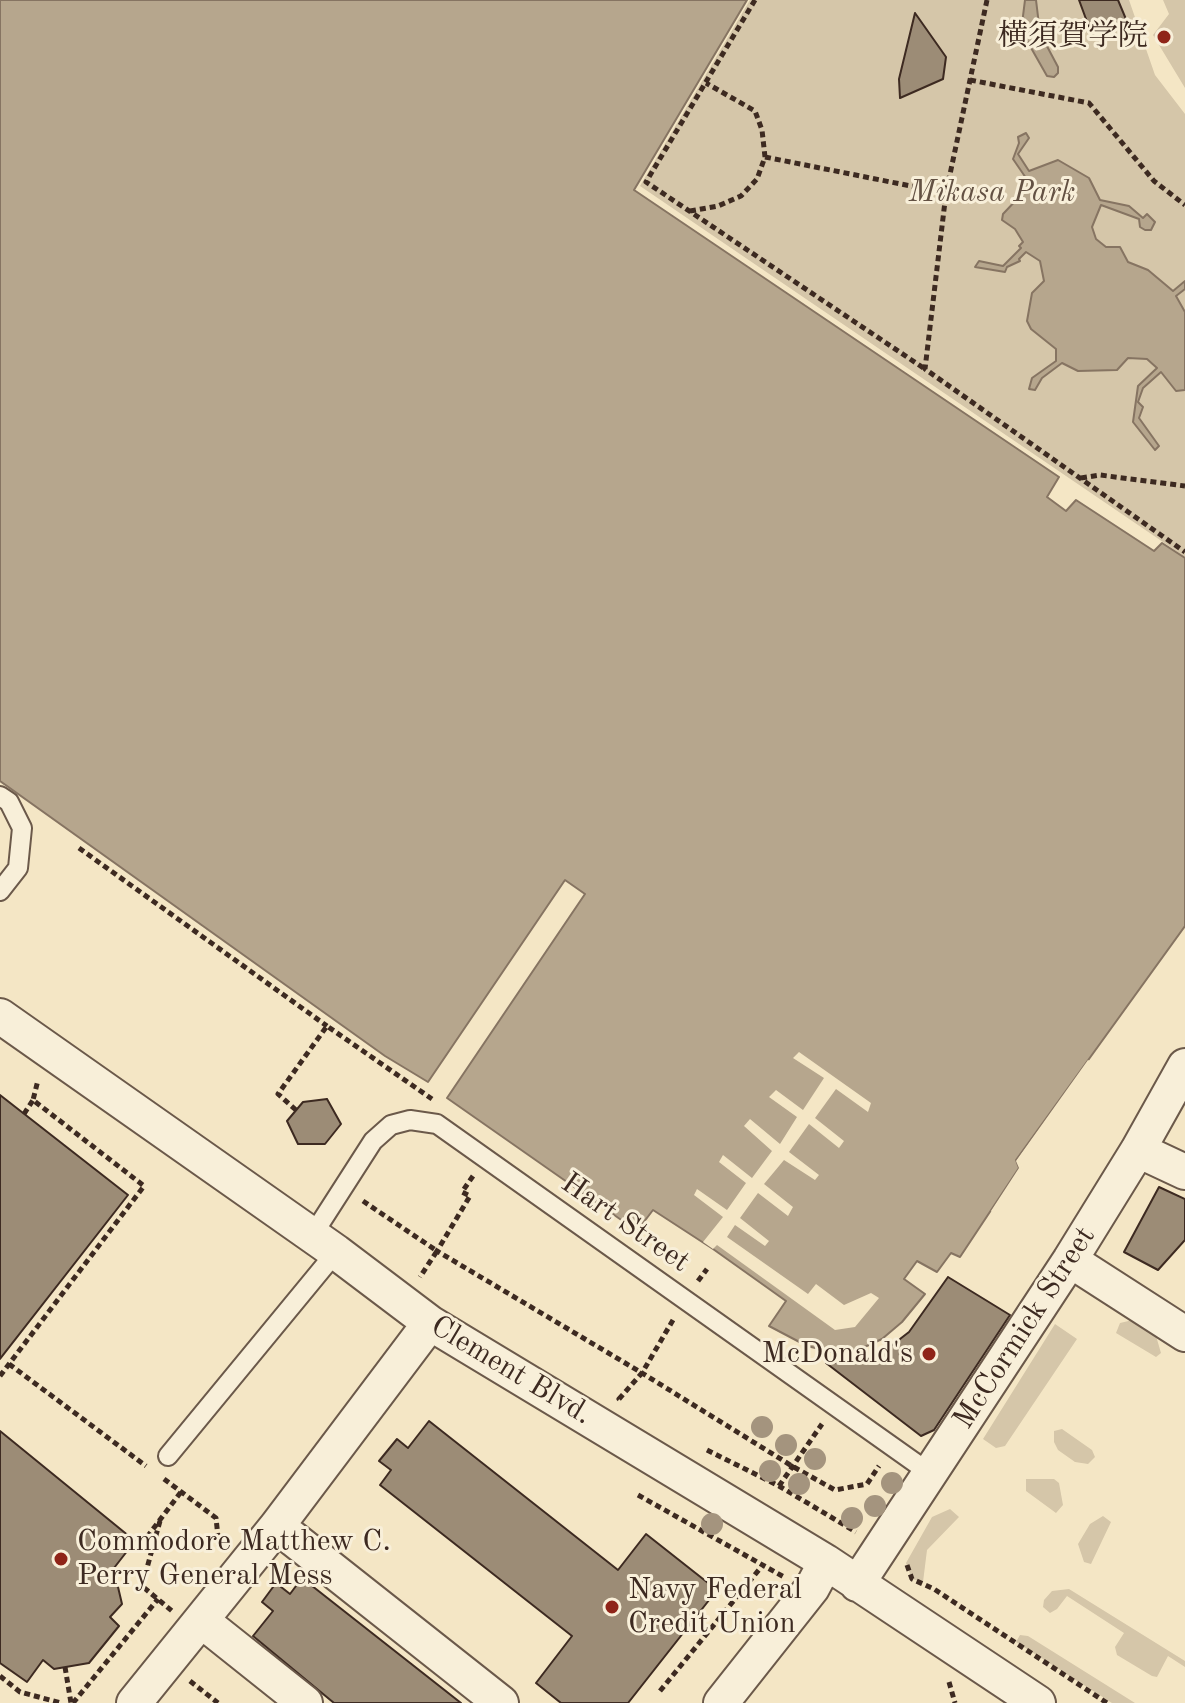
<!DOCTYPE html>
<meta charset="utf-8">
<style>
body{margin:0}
canvas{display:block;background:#f4e6c5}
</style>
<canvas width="1185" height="1703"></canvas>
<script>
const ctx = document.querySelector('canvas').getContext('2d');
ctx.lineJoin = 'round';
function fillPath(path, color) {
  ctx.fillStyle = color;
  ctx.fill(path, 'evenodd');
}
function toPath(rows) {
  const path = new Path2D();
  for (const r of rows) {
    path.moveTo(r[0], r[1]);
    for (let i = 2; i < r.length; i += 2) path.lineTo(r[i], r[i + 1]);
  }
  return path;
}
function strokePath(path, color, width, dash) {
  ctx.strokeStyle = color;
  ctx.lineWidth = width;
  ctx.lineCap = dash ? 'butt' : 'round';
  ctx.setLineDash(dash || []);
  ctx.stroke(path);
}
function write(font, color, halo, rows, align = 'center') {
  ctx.font = font + ' "Old Standard TT","Noto Serif JP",serif';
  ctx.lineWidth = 6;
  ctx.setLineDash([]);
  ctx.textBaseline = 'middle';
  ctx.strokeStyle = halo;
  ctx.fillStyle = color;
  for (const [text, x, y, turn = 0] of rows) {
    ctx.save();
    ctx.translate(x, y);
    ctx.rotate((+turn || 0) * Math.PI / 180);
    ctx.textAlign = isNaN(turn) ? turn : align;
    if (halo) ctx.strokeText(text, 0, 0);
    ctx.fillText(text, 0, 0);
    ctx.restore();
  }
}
const green = toPath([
 [750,0,1129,0,1155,75,1185,114,1185,557,640,186],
 [1163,0,1185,0,1185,88,1153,35,1169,14],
 [1137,1319,1154,1329,1161,1353,1156,1357,1116,1333,1120,1323],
 [1055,1324,1077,1339,1005,1446,996,1448,983,1439],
 [1062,1429,1092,1450,1095,1457,1088,1464,1075,1462,1058,1450,1054,1442,1054,1431],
 [1026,1479,1054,1479,1059,1483,1063,1505,1056,1513,1026,1491],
 [950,1509,959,1517,927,1550,923,1582,912,1579,906,1563,932,1517],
 [1103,1516,1111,1522,1091,1564,1084,1562,1078,1544,1090,1524],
 [1069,1589,1185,1661,1185,1667,1168,1656,1157,1677,1152,1676,1117,1655,1115,1647,1124,1633,1067,1596,1057,1609,1050,1613,1043,1607,1044,1600,1052,1591],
 [1020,1635,1028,1636,1135,1703,1112,1703,1016,1642]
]);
const water = toPath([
 [0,0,747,0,634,190,1059,477,1047,497,1066,511,1076,500,1154,551,1162,543,1185,558,1185,926,1016,1160,1019,1168,960,1257,951,1253,937,1272,917,1261,904,1279,925,1294,902,1322,882,1339,858,1350,832,1352,807,1346,769,1326,786,1301,713,1249,653,1210,637,1231,447,1098,585,894,565,880,428,1082,385,1056,0,781,0,0],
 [1025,0,1036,0,1040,33,1058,67,1058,73,1054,77,1047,76,1026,39,1023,16,1025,0],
 [1026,133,1029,138,1018,154,1029,171,1058,160,1089,178,1100,200,1129,206,1143,218,1147,214,1155,222,1151,230,1145,230,1140,227,1139,219,1101,205,1092,227,1096,239,1106,247,1120,247,1128,262,1148,270,1173,291,1185,281,1185,289,1176,296,1185,312,1185,390,1176,391,1161,372,1143,388,1138,402,1143,407,1139,418,1159,446,1155,450,1133,422,1138,386,1157,368,1147,359,1128,358,1117,370,1078,371,1062,363,1042,378,1035,390,1029,389,1032,378,1056,361,1056,349,1031,329,1027,321,1032,293,1044,281,1040,261,1026,252,1019,259,1020,261,1007,267,1005,272,975,267,979,261,1003,266,1021,248,1019,246,1023,242,1015,229,1002,220,1003,214,1020,196,1026,178,1013,159,1019,143,1018,137,1026,133]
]);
const pier = toPath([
 [799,1052,871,1103,868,1112,836,1089,815,1118,844,1141,839,1148,809,1124,789,1152,819,1175,815,1180,784,1160,764,1184,793,1207,788,1216,758,1193,740,1218,769,1241,765,1246,735,1225,727,1237,808,1294,816,1284,844,1305,871,1293,879,1298,855,1327,835,1330,717,1245,713,1249,703,1242,723,1217,694,1195,697,1189,727,1210,746,1183,719,1162,723,1155,752,1178,772,1151,744,1126,750,1119,780,1144,797,1117,769,1097,776,1090,803,1110,824,1078,793,1058],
 [1088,1060,1092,1062,1020,1161,1023,1170,994,1214,991,1211,1019,1168,1016,1161]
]);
const building = toPath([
 [1079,0,1118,0,1128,24,1093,38,1079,0],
 [915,13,946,57,943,79,900,98,899,79,915,13],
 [0,1095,128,1195,0,1359,0,1095],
 [327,1099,341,1124,325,1144,298,1144,287,1121,303,1102,327,1099],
 [1159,1187,1185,1199,1185,1240,1158,1270,1124,1252,1159,1187],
 [948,1277,1010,1315,934,1430,921,1436,826,1363,858,1362,891,1346,909,1332,948,1277],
 [429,1421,618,1570,646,1534,717,1590,628,1703,561,1703,536,1683,572,1636,380,1485,391,1470,379,1461,397,1439,408,1448,429,1421],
 [0,1431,135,1541,107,1577,118,1587,122,1604,110,1617,119,1626,89,1663,54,1669,43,1660,27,1682,0,1663,0,1431],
 [302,1578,461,1703,334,1703,253,1636,273,1611,262,1602,276,1583,290,1594,302,1578]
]);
const path = toPath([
 [755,0,646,182,925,369],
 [987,0,946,193,925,369,1185,552],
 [970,80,1089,103,1154,181,1185,205],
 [765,157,946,193],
 [690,211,718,206,741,196,757,179,765,157,762,130,755,111,706,83],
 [1081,478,1100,475,1185,486],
 [79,848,327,1026],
 [296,1110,278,1094,327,1026,432,1099],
 [24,1114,33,1100],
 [473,1176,462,1192,470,1196,437,1251,642,1373,619,1399,622,1401],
 [363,1201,437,1251,420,1277],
 [698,1281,707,1269],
 [673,1320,642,1373,792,1466,835,1490,867,1484,879,1466],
 [9,1364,146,1466],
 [0,1376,144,1186,33,1100,38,1080],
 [707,1450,779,1486,856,1532],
 [164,1479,216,1518,219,1546],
 [779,1486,822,1424],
 [638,1495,784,1577],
 [160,1521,142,1586,172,1611],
 [147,1537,181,1492],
 [907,1565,912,1579,934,1589,1107,1703],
 [65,1667,71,1703],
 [0,1676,20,1692,61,1703],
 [190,1681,218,1703],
 [949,1682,955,1703],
 [660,1691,762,1566],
 [73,1703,158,1599]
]);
const service = toPath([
 [0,796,9,802,22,828,18,868,0,891],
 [312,1236,373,1141,391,1125,410,1120,437,1124,931,1474],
 [168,1456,336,1252]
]);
const minor = toPath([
 [0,1016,336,1252,430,1323,826,1562,1038,1703],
 [1138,1150,1185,1172],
 [1070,1260,1185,1334],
 [277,1526,501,1703],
 [857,1584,1070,1260,1138,1150,1185,1066],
 [202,1621,305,1703],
 [134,1703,277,1526,430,1323],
 [721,1703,812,1588,826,1562]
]);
const trees = [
 [762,1427],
 [786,1445],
 [815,1459],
 [770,1471],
 [892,1483],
 [799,1484],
 [875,1506],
 [852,1518],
 [712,1524]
];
const markers = [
 [1164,37,8,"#8f2418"],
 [929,1354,8,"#8f2418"],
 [61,1559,8,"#8f2418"],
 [612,1607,8,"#8f2418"]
];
const poiNames = [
 ["横須賀学院",1148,37],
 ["McDonald's",913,1354],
 ["Commodore Matthew C.",77,1542,"left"],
 ["Perry General Mess",77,1576,"left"],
 ["Navy Federal",628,1590,"left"],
 ["Credit Union",628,1624,"left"]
];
const parkNames = [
 ["Mikasa Park",992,193]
];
const streetNames = [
 ["Hart Street",625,1223,35],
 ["McCormick Street",1025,1328,-57],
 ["Clement Blvd.",511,1371,31]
];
fillPath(green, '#d5c6a9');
fillPath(water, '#b6a68d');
strokePath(water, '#867462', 2);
fillPath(pier, '#f4e6c5');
fillPath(building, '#9c8c76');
strokePath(building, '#3d2a21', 2);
strokePath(service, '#6b594a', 22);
strokePath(minor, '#6b594a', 38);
strokePath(path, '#3d2a21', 5, [6, 4]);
strokePath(service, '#f8efd9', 18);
strokePath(minor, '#f8efd9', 34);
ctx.fillStyle = '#a4947e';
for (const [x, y] of trees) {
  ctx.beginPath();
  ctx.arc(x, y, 11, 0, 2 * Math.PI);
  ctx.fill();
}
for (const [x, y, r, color] of markers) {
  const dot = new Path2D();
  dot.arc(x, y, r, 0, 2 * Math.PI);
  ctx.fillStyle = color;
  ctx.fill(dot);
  strokePath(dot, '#f8efd9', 3);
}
write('30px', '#3d2a21', '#f8efd9', poiNames, 'right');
write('italic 30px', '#635143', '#f8efd9', parkNames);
write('30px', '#3d2a21', '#f8efd9', streetNames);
</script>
